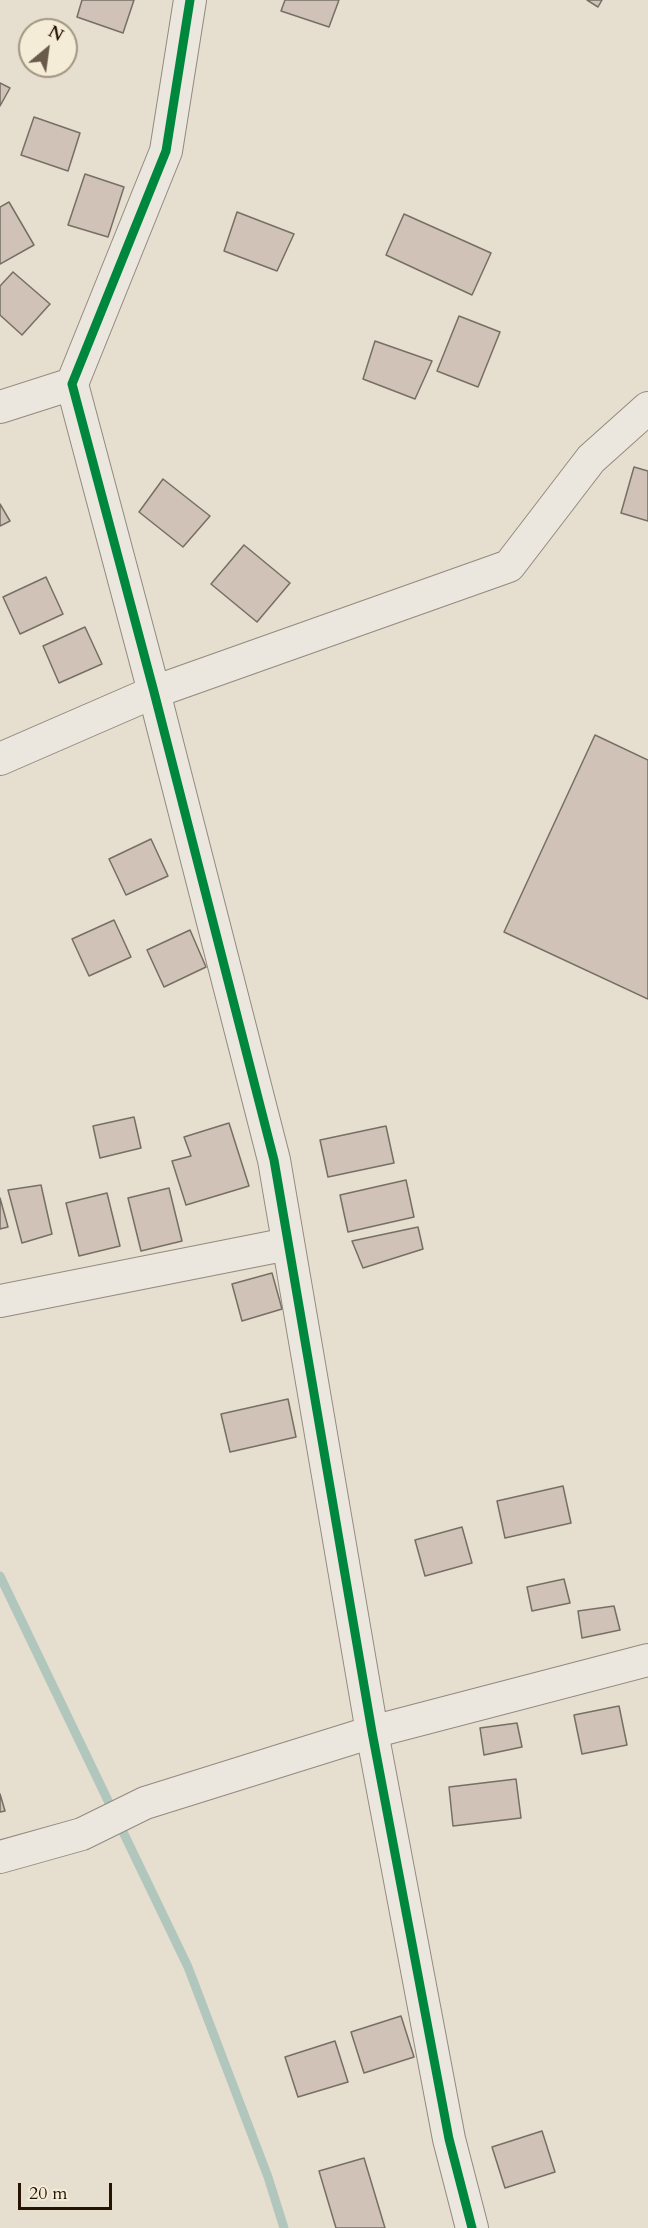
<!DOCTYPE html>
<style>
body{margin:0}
#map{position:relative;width:648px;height:2228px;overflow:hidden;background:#e6dece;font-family:Cardo,serif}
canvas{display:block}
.north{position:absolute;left:18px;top:18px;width:60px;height:60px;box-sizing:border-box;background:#f5ecd8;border:2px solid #a29582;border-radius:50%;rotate:29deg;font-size:16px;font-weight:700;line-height:24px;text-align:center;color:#261302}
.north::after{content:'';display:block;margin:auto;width:21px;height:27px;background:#695a49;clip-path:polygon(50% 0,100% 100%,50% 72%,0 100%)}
.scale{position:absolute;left:18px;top:2183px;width:94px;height:27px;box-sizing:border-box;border:3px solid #261302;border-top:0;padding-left:8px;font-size:18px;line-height:21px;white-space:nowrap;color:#261302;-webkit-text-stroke:4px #f5ecd8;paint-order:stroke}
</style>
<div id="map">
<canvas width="648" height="2228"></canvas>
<div class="north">N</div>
<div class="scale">20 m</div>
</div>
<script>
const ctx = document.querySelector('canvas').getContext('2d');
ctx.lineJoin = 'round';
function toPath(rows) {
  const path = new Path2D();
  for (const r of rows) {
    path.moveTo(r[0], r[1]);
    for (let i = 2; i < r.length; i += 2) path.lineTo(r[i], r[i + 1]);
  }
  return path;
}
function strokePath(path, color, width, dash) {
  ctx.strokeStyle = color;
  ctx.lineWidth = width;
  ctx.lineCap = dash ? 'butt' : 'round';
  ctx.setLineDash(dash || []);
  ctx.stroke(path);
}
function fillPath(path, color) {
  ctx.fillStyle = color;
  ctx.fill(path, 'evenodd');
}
const stream = toPath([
 [0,1576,188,1967,268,2177,284,2228]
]);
const building = toPath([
 [82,0,134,0,123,33,77,17,82,0],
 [285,0,339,0,329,27,281,11,285,0],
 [587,0,602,0,598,7,587,0],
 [0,83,10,88,0,106,0,83],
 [34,117,80,133,68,171,21,155,34,117],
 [85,174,124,187,108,237,68,225,85,174],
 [9,202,34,245,0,264,0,207,9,202],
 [237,212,294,234,277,271,224,251,237,212],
 [404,214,491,253,472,295,386,255,404,214],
 [13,272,50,304,22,335,0,315,0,286,13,272],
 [459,316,500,332,478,387,437,371,459,316],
 [375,341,432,361,415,399,363,379,375,341],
 [634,467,648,471,648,521,621,513,634,467],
 [163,479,210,516,183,547,139,512,163,479],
 [0,504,10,521,0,526,0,504],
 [244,545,290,583,257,622,211,584,244,545],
 [46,577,63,614,20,634,3,597,46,577],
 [85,627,102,664,59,683,43,646,85,627],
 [595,735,648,760,648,999,504,932,595,735],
 [151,839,168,876,126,895,109,859,151,839],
 [114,920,131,957,89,976,72,939,114,920],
 [190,930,206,967,164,987,147,950,190,930],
 [134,1117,141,1148,100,1158,93,1126,134,1117],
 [229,1123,249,1186,186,1205,172,1161,191,1156,184,1137,229,1123],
 [386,1126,394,1163,328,1177,320,1140,386,1126],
 [406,1180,414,1217,348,1232,340,1195,406,1180],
 [41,1185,52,1234,22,1243,8,1190,41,1185],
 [169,1188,182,1241,141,1251,128,1198,169,1188],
 [107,1193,120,1246,79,1256,66,1203,107,1193],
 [0,1198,8,1227,0,1229,0,1198],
 [418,1227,423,1249,363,1268,352,1241,418,1227],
 [272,1273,282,1309,242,1321,232,1284,272,1273],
 [288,1399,296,1437,230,1452,221,1414,288,1399],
 [563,1486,571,1523,505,1538,497,1501,563,1486],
 [462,1527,472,1563,425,1576,415,1540,462,1527],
 [564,1579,570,1603,532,1611,527,1587,564,1579],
 [614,1606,620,1630,582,1638,578,1611,614,1606],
 [619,1706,627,1745,582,1754,574,1715,619,1706],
 [517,1723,522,1747,484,1755,480,1728,517,1723],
 [516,1779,521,1818,453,1826,449,1787,516,1779],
 [0,1794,5,1811,0,1812,0,1794],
 [401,2016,414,2057,364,2073,351,2032,401,2016],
 [335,2041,348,2082,298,2097,285,2057,335,2041],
 [542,2131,555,2172,505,2188,492,2147,542,2131],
 [364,2158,385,2228,336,2228,319,2171,364,2158]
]);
const street = toPath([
 [190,0,166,151,72,384,154,692,274,1160,372,1732,449,2139,472,2228],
 [0,407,72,384],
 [0,759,154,692,509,566,591,459,648,408],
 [0,1301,288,1244],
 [0,1857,82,1834,145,1803,372,1732,648,1660]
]);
const cycleway = toPath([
 [190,0,166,151,72,384,154,692,274,1160,372,1732,449,2139,472,2228]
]);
strokePath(stream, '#b1c7be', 9);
fillPath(building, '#d0c2b7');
strokePath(building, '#766f64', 1.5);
strokePath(street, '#918a7f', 34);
strokePath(street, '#ebe6de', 32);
strokePath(cycleway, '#00873e', 9);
</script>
